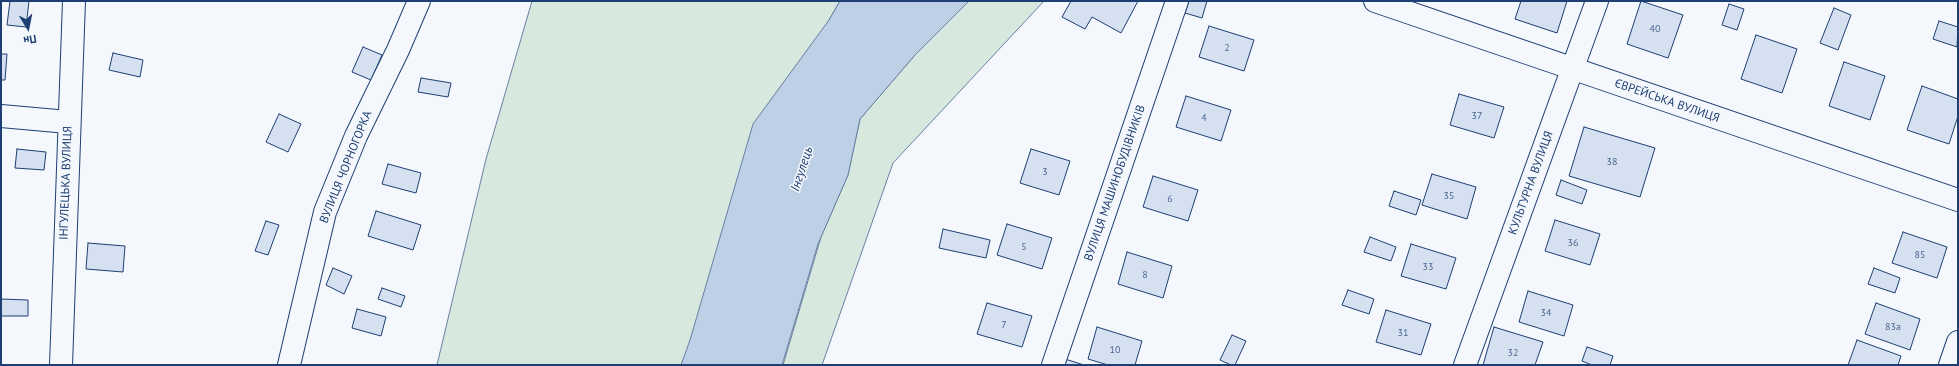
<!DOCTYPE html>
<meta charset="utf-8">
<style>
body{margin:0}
#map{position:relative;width:1959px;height:366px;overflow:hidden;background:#f4f7fb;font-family:"PT Sans",sans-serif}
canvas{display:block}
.frame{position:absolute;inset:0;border:2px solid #1d3f73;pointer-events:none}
.north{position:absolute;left:8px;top:8px;width:40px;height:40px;-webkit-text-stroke:3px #f4f7fb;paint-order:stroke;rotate:170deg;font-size:11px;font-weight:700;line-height:16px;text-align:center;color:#1d3f73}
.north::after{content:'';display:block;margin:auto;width:14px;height:18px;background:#1d3f73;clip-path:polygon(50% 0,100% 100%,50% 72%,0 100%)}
</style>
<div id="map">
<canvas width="1959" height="366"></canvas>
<div class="frame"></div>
<div class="north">Пн</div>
</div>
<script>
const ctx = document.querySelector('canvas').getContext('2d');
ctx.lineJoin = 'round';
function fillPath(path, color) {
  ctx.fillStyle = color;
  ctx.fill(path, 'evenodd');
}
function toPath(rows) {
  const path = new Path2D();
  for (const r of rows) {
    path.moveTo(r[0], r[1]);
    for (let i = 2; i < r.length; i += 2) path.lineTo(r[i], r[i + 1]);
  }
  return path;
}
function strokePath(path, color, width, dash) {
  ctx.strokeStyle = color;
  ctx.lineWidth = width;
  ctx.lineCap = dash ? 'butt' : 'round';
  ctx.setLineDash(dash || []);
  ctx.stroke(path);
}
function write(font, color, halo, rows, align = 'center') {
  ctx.font = font + ' "PT Sans",sans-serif';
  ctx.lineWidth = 3;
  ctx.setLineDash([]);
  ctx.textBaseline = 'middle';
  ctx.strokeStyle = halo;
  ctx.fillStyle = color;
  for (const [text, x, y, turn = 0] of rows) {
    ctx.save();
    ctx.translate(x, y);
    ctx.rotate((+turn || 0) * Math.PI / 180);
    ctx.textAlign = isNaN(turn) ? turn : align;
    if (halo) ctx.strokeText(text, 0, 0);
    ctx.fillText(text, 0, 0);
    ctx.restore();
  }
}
const green = toPath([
 [532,1,840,1,829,20,681,365,437,365,486,159,532,1],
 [969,1,1044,1,893,163,822,365,783,365,821,237,848,175,860,119,915,55,969,1]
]);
const water = toPath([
 [840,1,969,1,915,55,860,119,848,175,818,244,782,365,681,365,690,340,753,124,829,20,840,1]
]);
const building = toPath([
 [10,1,29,1,26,27,7,25,10,1],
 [1071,1,1138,1,1121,33,1092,17,1085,29,1062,17,1071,1],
 [1189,1,1207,1,1202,18,1185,13,1189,1],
 [1521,1,1567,1,1557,33,1515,19,1521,1],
 [1641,1,1683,15,1668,58,1627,44,1641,1],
 [1729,4,1744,9,1737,30,1722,25,1729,4],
 [1834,8,1851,15,1838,50,1820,43,1834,8],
 [1939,21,1958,27,1957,47,1933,39,1939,21],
 [1209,26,1254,40,1244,71,1199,57,1209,26],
 [1756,35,1797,49,1782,93,1741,79,1756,35],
 [363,47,382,55,371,80,352,72,363,47],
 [113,53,143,60,140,77,109,70,113,53],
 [1,54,7,54,5,80,1,80,1,54],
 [1844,62,1885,76,1870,120,1829,106,1844,62],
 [421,78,451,83,448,97,418,92,421,78],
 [1922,86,1958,99,1958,116,1949,144,1907,130,1922,86],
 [1459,94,1504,107,1494,138,1450,125,1459,94],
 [1186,96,1231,110,1221,141,1176,127,1186,96],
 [279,114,301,124,288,152,266,142,279,114],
 [1584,127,1655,148,1640,197,1569,176,1584,127],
 [17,149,46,152,44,170,15,168,17,149],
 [1031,149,1070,161,1059,195,1020,183,1031,149],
 [388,164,421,173,416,193,382,184,388,164],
 [1432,174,1476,187,1467,219,1422,205,1432,174],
 [1153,176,1198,190,1188,221,1143,207,1153,176],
 [1561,180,1587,190,1582,204,1556,195,1561,180],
 [1394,191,1421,200,1416,215,1389,206,1394,191],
 [376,211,421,225,413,250,368,236,376,211],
 [1555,220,1600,234,1590,265,1545,251,1555,220],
 [266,221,279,225,268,255,255,251,266,221],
 [1007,224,1052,238,1042,269,997,255,1007,224],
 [943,229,990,240,986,258,939,248,943,229],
 [1903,232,1947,247,1937,278,1892,263,1903,232],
 [1370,237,1396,247,1391,261,1364,252,1370,237],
 [88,243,125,246,123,272,86,269,88,243],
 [1411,244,1456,258,1446,289,1401,276,1411,244],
 [1127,252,1172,266,1163,298,1118,284,1127,252],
 [333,268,352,276,344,294,326,285,333,268],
 [1874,268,1900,278,1895,293,1868,284,1874,268],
 [382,288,405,296,401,307,378,299,382,288],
 [1348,290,1374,299,1369,314,1342,305,1348,290],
 [1528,291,1573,305,1564,336,1519,322,1528,291],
 [1,299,28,300,28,316,1,316,1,299],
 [987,303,1032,316,1022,347,977,334,987,303],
 [1876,303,1920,319,1910,350,1865,334,1876,303],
 [357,309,386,317,381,336,352,328,357,309],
 [1386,310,1431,324,1421,355,1376,342,1386,310],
 [1097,327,1142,341,1135,365,1108,365,1088,359,1097,327],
 [1494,327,1543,342,1535,365,1483,365,1494,327],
 [1232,335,1246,341,1235,365,1231,365,1220,360,1232,335],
 [1857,340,1901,356,1898,365,1848,365,1857,340],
 [1587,347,1613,356,1610,365,1592,365,1582,361,1587,347],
 [1065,359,1084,365,1063,365,1065,359]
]);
const minor = toPath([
 [1375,1,1958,200],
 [1,116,68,122],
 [61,365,74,1],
 [289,365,325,212,356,136,398,50,419,1],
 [1053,365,1177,1],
 [1465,365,1597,1],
 [1950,365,1958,342]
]);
const numberNames = [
 ["40",1655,29],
 ["2",1227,48],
 ["37",1477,116],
 ["4",1204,118],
 ["38",1612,162],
 ["3",1045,172],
 ["35",1449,196],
 ["6",1170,199],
 ["36",1573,243],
 ["5",1024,247],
 ["85",1920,255],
 ["33",1428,267],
 ["8",1145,275],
 ["34",1546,313],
 ["7",1004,325],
 ["83а",1893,327],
 ["31",1403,333],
 ["10",1115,350],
 ["32",1513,353]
];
const streetNames = [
 ["ЄВРЕЙСЬКА ВУЛИЦЯ",1667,101,19],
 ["ВУЛИЦЯ ЧОРНОГОРКА",346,167,-68],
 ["ІНГУЛЕЦЬКА ВУЛИЦЯ",66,183,-88],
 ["ВУЛИЦЯ МАШИНОБУДІВНИКІВ",1115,183,-71],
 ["КУЛЬТУРНА ВУЛИЦЯ",1531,183,-70]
];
const waterNames = [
 ["Інгулець",802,169,-72]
];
fillPath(green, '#d7e8df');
strokePath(green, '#687fa3', 1);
fillPath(water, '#bed0e5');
strokePath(water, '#687fa3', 1);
fillPath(building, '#d5e0f0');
strokePath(building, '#1d3f73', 1);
strokePath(minor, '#1d3f73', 24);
strokePath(minor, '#f4f7fb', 22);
write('10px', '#4b6792', null, numberNames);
write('12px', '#1d3f73', '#f4f7fb', streetNames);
write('italic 13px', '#1d3f73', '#f4f7fb', waterNames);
</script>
